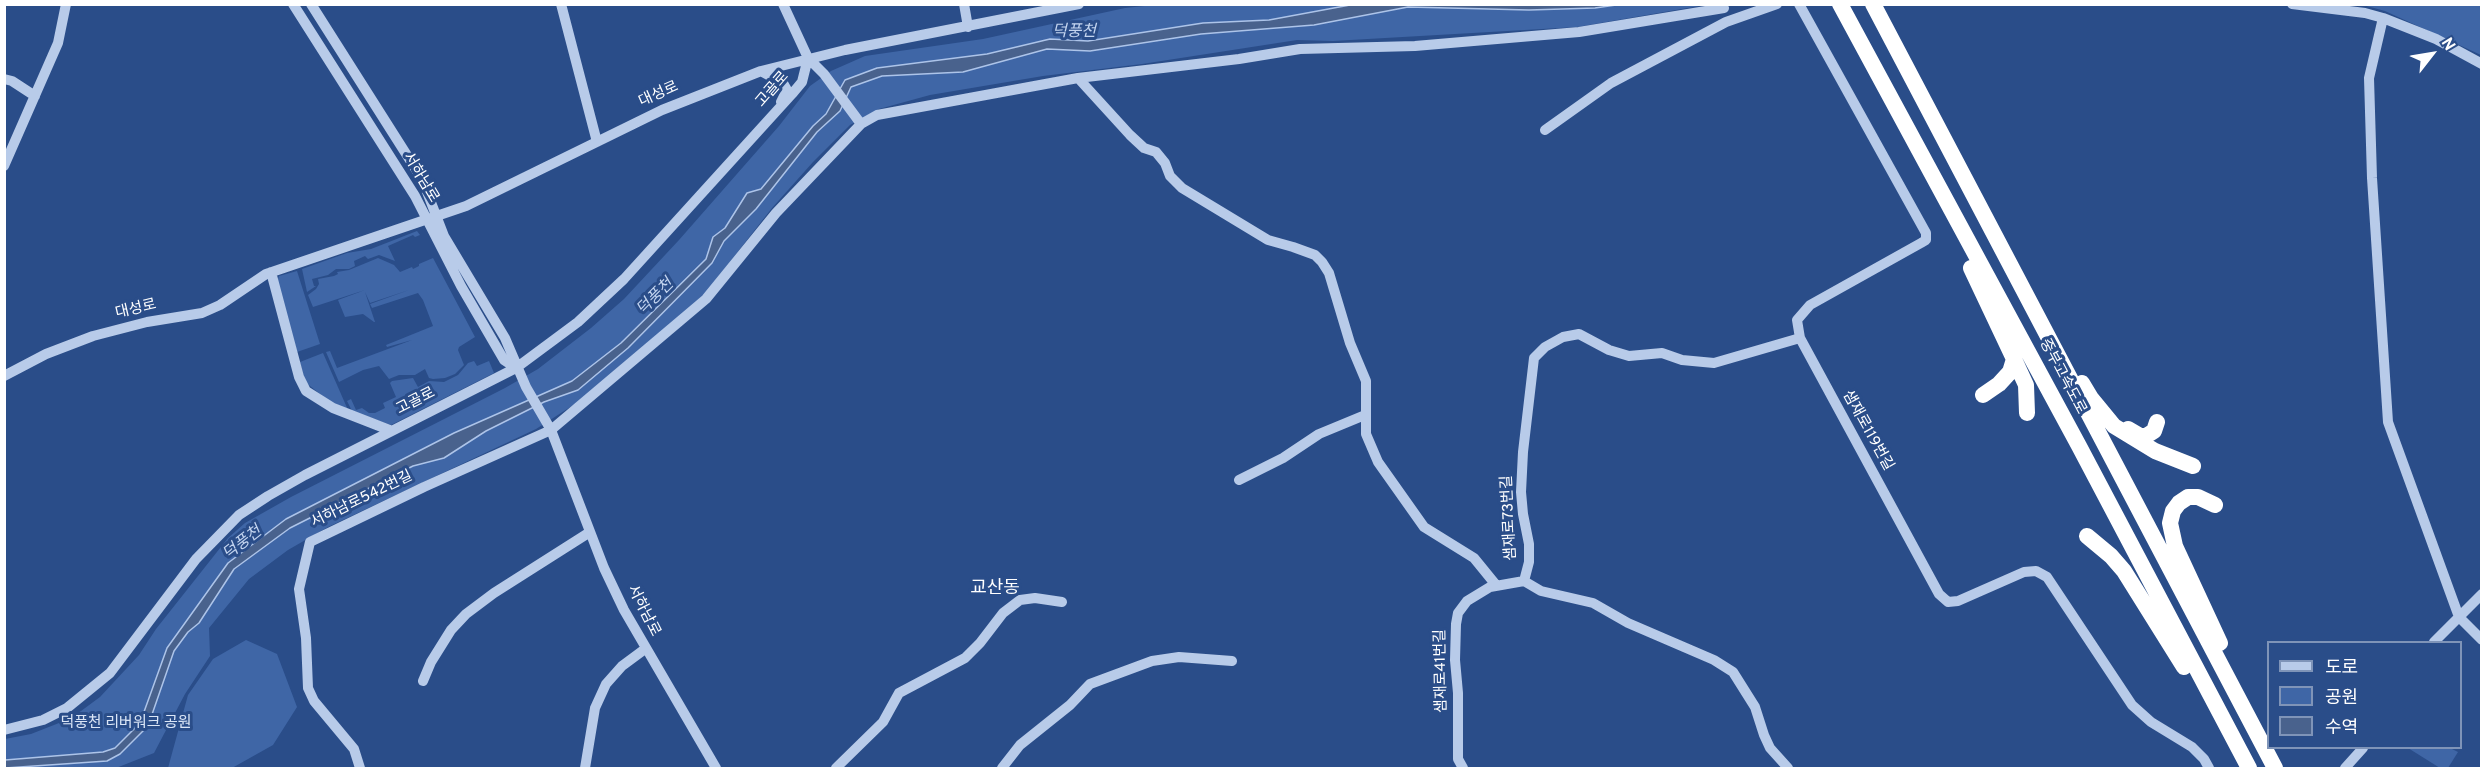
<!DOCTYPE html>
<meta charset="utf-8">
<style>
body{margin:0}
#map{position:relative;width:2486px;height:773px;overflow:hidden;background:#2a4d89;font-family:Overpass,"Noto Sans KR",sans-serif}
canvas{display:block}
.frame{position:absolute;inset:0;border:6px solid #fff;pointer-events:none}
.legend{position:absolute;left:2267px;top:641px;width:195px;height:108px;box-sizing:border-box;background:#2a4d89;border:2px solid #7f94b8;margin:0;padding:8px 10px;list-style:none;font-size:18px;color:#fff}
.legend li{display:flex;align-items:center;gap:12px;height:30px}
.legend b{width:30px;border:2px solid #7f94b8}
.north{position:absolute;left:2402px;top:24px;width:60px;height:60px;-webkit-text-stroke:4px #2a4d89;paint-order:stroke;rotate:59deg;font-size:16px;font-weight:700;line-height:24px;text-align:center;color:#fff}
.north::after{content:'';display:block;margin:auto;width:21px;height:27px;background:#fff;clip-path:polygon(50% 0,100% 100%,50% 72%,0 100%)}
</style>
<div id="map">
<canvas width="2486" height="773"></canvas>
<div class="frame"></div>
<ul class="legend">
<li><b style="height:8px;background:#b8cbe9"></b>도로</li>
<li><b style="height:16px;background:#3f66a6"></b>공원</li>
<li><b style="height:16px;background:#49628d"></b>수역</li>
</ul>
<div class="north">N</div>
</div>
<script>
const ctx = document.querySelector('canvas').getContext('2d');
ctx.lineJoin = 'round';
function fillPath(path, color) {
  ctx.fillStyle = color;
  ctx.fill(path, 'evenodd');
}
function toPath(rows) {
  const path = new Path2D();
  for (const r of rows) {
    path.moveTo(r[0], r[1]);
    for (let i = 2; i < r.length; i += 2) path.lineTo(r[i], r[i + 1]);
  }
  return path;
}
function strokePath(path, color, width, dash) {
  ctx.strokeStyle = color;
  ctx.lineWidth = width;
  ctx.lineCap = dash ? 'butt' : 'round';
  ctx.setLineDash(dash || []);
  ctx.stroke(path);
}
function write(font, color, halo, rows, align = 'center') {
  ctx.font = font + ' Overpass,"Noto Sans KR",sans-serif';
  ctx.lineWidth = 6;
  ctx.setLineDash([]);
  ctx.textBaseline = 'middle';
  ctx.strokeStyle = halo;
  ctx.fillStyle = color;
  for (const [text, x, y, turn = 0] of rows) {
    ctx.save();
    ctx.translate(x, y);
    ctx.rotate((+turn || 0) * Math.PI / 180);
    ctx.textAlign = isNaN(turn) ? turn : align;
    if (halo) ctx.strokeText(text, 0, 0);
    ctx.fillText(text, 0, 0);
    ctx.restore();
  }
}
const green = toPath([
 [1154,5,1705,5,1577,27,1333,41,1297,40,1142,64,1043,76,930,95,879,109,850,125,813,162,772,208,700,300,575,404,536,429,328,527,288,550,249,579,209,628,210,656,185,694,154,753,116,768,5,768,5,739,31,734,59,723,81,711,100,697,139,655,156,629,228,538,245,523,291,497,505,388,538,369,591,328,624,299,679,240,779,126,810,86,831,71,865,56,983,39,1125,8],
 [2363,5,2481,5,2481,55,2385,11],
 [417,231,420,235,415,237,413,235,388,246,395,261,379,255,368,259,365,256,354,261,355,266,349,269,336,269,328,275,312,279,314,286,316,286,307,292,302,269,347,253,371,249],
 [378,258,394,265,400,272,412,267,413,269,419,266,419,264,433,258,475,337,459,347,458,350,464,365,455,374,445,378,433,379,429,378,425,369,415,375,399,375,389,379,379,366,363,370,339,382,326,352,330,351,337,368,412,340,387,347,386,345,433,326,423,300,418,293,372,308,370,304,409,290,370,303,365,292,375,322,374,322,363,314,345,317,338,300,365,290,313,307,308,295,316,289,319,284,318,279,334,276,338,274,337,272,349,270],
 [297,271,320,344,297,352,277,281,279,276],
 [323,353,348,410,330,402,305,382,300,362],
 [474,361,477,366,489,361,494,373,391,425,352,411,347,401,351,399,356,410,362,408,369,413,375,413,385,408,383,403,396,397,390,383,392,381,413,378,418,387,429,381,444,382,458,375,468,363],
 [246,640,277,654,297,707,273,745,232,768,168,768,188,695,213,659],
 [2408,748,2450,748,2458,752,2448,768,2440,768]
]);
const water = toPath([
 [1350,5,1616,5,1595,8,1529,10,1408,7,1314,25,1201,34,1090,51,1047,49,963,72,882,76,851,87,840,111,817,132,756,209,724,241,712,263,628,348,578,390,544,402,486,431,444,458,413,466,290,528,234,569,199,623,188,632,174,651,148,726,120,754,107,761,5,768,5,760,103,752,115,748,140,723,167,648,228,563,286,519,454,433,572,381,621,343,706,259,713,237,725,228,747,193,761,189,813,126,826,114,845,80,877,68,987,54,1050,39,1088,41,1203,23,1269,20,1350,5]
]);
const minor = toPath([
 [293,4,415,196,461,286,504,360,516,368],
 [311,4,422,179,444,236,505,338,526,387,551,430,604,568,624,610,716,768],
 [561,4,597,142],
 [783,4,808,58,824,74,861,124],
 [964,4,968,27],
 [1799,4,1926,233,1926,240,1921,243,1810,305,1797,320,1800,338,1939,594,1948,602,1958,601,2024,572,2036,571,2047,577,2132,705,2151,722,2192,747,2204,759,2209,768],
 [2292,4,2365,13,2383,18,2436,39,2482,64],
 [2383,18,2369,78,2372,178,2388,422,2459,617,2482,640],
 [761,71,783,83,787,90,781,102],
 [1078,78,1130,135,1144,148,1156,152,1165,163,1170,176,1182,188,1268,240,1293,247,1315,255,1322,262,1329,273,1350,343,1366,381,1366,434,1378,462,1424,527,1474,558,1496,585],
 [4,79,12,81,35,96],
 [1545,130,1611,83,1726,22,1777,4],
 [4,166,58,43,66,4],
 [271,272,299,377,306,391,333,408,392,431],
 [4,376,46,354,93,336,147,322,202,313,220,305,266,274,466,206,662,110,761,71,845,50,1079,4],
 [1239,480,1283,458,1319,434,1365,415],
 [2434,642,2482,594],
 [423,681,431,662,451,630,466,614,494,593,590,532],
 [4,730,43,720,67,708,110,673,196,559,239,515,268,496,305,475,516,368,578,322,624,279,792,94,802,82,808,58],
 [360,768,354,749,314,701,308,688,306,638,299,589,310,542,424,487,551,430,706,299,776,213,861,124,877,115,1078,78,1239,59,1300,49,1415,46,1579,32,1724,8],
 [585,768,595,708,606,684,622,666,645,649],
 [836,768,883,722,899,693,965,658,980,643,1003,613,1020,600,1035,598,1062,602],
 [1002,768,1020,745,1070,705,1090,684,1152,661,1179,657,1232,661],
 [1463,768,1458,759,1458,693,1455,660,1456,624,1458,613,1467,601,1490,587,1524,581],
 [1788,768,1770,748,1764,735,1755,707,1733,672,1714,660,1628,623,1593,603,1541,591,1524,581,1529,562,1529,544,1523,514,1521,492,1523,452,1534,358,1545,347,1563,337,1579,334,1609,350,1629,356,1662,353,1682,360,1714,363,1800,338],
 [2345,768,2363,748]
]);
const highway = toPath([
 [1840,4,2079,446,2249,768],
 [1873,4,2275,768],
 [1971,268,2014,359,2010,372,1999,384,1983,395],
 [2014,359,2026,385,2027,413],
 [2082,383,2091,398,2114,426,2155,451,2193,466],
 [2128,429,2140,436,2146,436,2154,431,2157,422],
 [2215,505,2198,497,2188,497,2179,503,2173,511,2170,523,2175,546,2220,643],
 [2087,536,2111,556,2124,571,2184,667]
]);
const streetNames = [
 ["고골로",773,90,-49],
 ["대성로",659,95,-24],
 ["서하남로",420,178,59],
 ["대성로",136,310,-13],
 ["중부고속도로",2062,377,62],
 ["고골로",416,402,-27],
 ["샘재로119번길",1867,431,61],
 ["서하남로542번길",362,500,-26],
 ["샘재로73번길",1510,518,-93],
 ["서하남로",643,611,63],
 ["샘재로41번길",1442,671,-91]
];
const parkNames = [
 ["덕풍천 리버워크 공원",126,724]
];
const waterNames = [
 ["덕풍천",1074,33],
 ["덕풍천",656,298,-45],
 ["덕풍천",243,544,-38]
];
const quarterNames = [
 ["교산동",995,589]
];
fillPath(green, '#3f66a6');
fillPath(water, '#49628d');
strokePath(water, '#adc4e9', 1.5);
strokePath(minor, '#b8cbe9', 10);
strokePath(highway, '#fff', 16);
write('15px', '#fff', '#2a4d89', streetNames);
write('15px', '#dbe6f7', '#2a4d89', parkNames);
write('italic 16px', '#c4d5f0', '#2a4d89', waterNames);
write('18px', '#fff', '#2a4d89', quarterNames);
</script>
